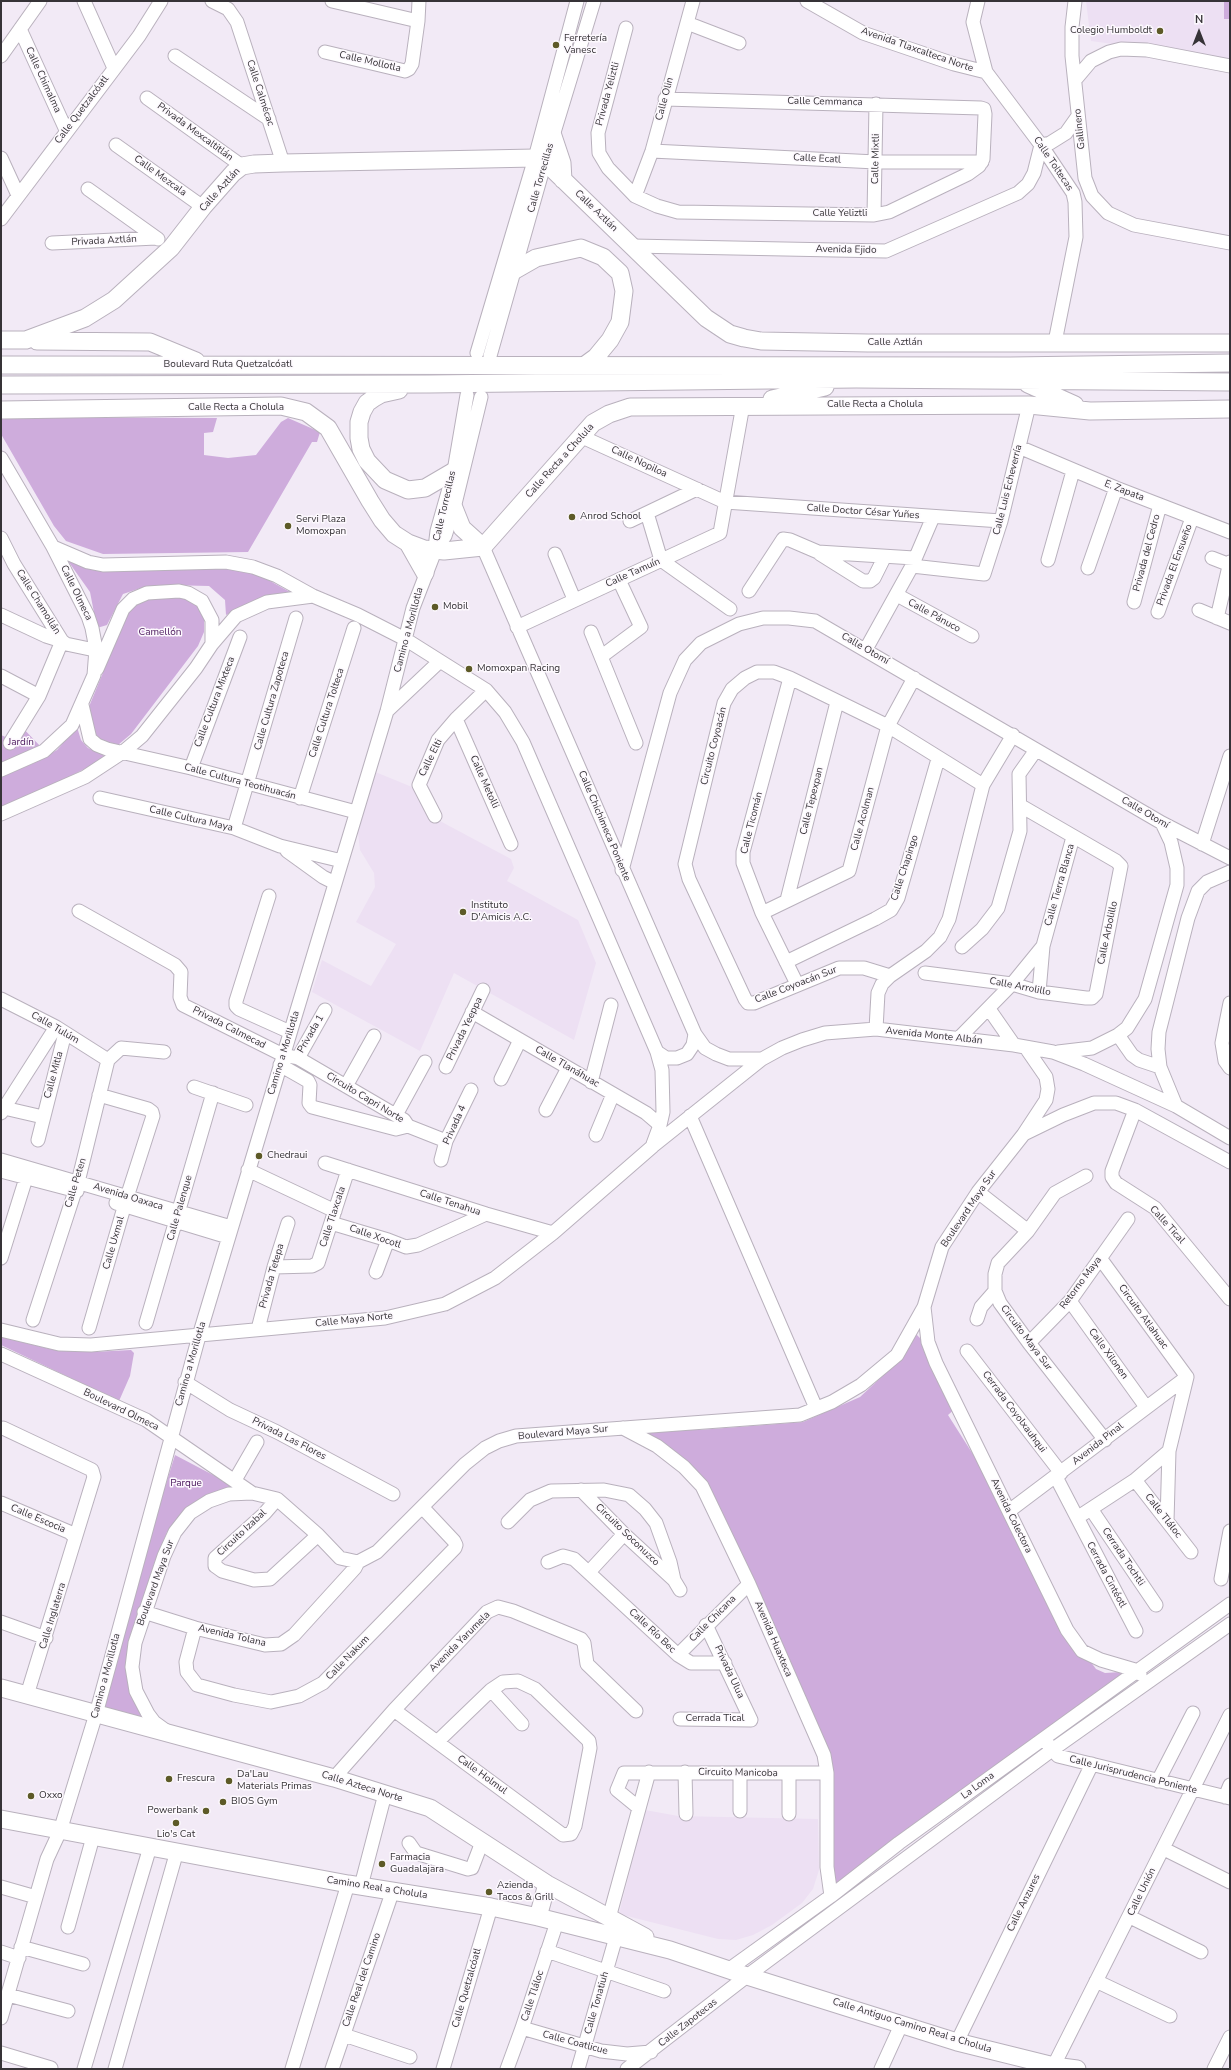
<!DOCTYPE html>
<meta charset="utf-8">
<style>
body{margin:0}
#map{position:relative;width:1231px;height:2070px;overflow:hidden;background:#f2eaf6;font-family:"Nunito Sans",sans-serif}
canvas{display:block}
.frame{position:absolute;inset:0;border:2px solid #363337;pointer-events:none}
.north{position:absolute;left:1179px;top:12px;width:40px;height:40px;-webkit-text-stroke:3px #fdf9fe;paint-order:stroke;rotate:0deg;font-size:11px;font-weight:700;line-height:16px;text-align:center;color:#363337}
.north::after{content:'';display:block;margin:auto;width:14px;height:18px;background:#363337;clip-path:polygon(50% 0,100% 100%,50% 72%,0 100%)}
</style>
<div id="map">
<canvas width="1231" height="2070"></canvas>
<div class="frame"></div>
<div class="north">N</div>
</div>
<script>
const ctx = document.querySelector('canvas').getContext('2d');
ctx.lineJoin = 'round';
function fillPath(path, color) {
  ctx.fillStyle = color;
  ctx.fill(path, 'evenodd');
}
function toPath(rows) {
  const path = new Path2D();
  for (const r of rows) {
    path.moveTo(r[0], r[1]);
    for (let i = 2; i < r.length; i += 2) path.lineTo(r[i], r[i + 1]);
  }
  return path;
}
function strokePath(path, color, width, dash) {
  ctx.strokeStyle = color;
  ctx.lineWidth = width;
  ctx.lineCap = dash ? 'butt' : 'round';
  ctx.setLineDash(dash || []);
  ctx.stroke(path);
}
function write(font, color, halo, rows, align = 'center') {
  ctx.font = font + ' "Nunito Sans",sans-serif';
  ctx.lineWidth = 3;
  ctx.setLineDash([]);
  ctx.textBaseline = 'middle';
  ctx.strokeStyle = halo;
  ctx.fillStyle = color;
  for (const [text, x, y, turn = 0] of rows) {
    ctx.save();
    ctx.translate(x, y);
    ctx.rotate((+turn || 0) * Math.PI / 180);
    ctx.textAlign = isNaN(turn) ? turn : align;
    if (halo) ctx.strokeText(text, 0, 0);
    ctx.fillText(text, 0, 0);
    ctx.restore();
  }
}
const built = toPath([
 [1086,1,1230,1,1230,60,1091,41],
 [373,771,412,787,425,813,511,859,514,868,507,881,578,920,596,963,574,1040,454,973,420,1051,312,992,322,960,371,986,396,944,356,922,375,887,374,873,360,850,357,825],
 [645,1810,678,1816,818,1819,819,1870,813,1889,802,1903,772,1925,753,1935,736,1940,718,1939,619,1914]
]);
const green = toPath([
 [1224,1,1230,1,1230,19,1224,19],
 [1,417,217,418,213,432,204,433,204,455,228,458,256,455,281,422,288,418,320,432,317,442,312,442,248,552,103,554,66,541,54,526,1,434],
 [68,561,101,569,225,566,261,576,290,592,289,595,245,605,226,615,225,600,209,586,167,585,141,588,123,594,107,625,97,628,90,592],
 [153,597,189,597,199,605,204,618,204,632,198,646,131,734,118,745,110,745,96,740,88,709,128,612,139,601],
 [20,725,41,747,1,763,1,735,10,739],
 [77,727,81,740,88,748,104,755,100,761,49,787,1,807,1,776,32,764,57,750],
 [916,1334,927,1345,956,1408,948,1415,1009,1511,1067,1630,1096,1669,1105,1673,1136,1671,831,1896,827,1773,702,1486,623,1428,698,1430,803,1422,860,1397,902,1358],
 [1,1337,50,1349,93,1352,131,1350,134,1353,130,1376,119,1401,1,1345],
 [175,1455,234,1486,234,1488,211,1494,187,1507,167,1532,154,1564,128,1669,151,1723,102,1710,142,1561]
]);
const minor = toPath([
 [84,1,114,68],
 [212,1,228,9,237,22,283,163],
 [332,1,418,21],
 [807,1,863,33,954,64,986,72],
 [978,1,973,22,986,72,1041,145,1073,193,1075,202,1076,237,1055,342],
 [1075,1,1072,27,1072,56,1085,178,1092,196,1108,213,1134,225,1230,243],
 [687,23,739,43],
 [626,28,598,133,599,153,608,168,635,196,657,206,678,212,874,215,889,212,968,174,979,166,983,159,985,114,984,109,981,108,665,99],
 [20,29,66,130],
 [325,52,405,71,409,69,412,64,418,21,419,1],
 [1,56,40,1],
 [175,56,269,119],
 [1075,80,1091,61,1109,52,1121,49,1147,50,1230,66],
 [147,98,242,166],
 [116,145,203,207],
 [1041,145,1050,143,1066,133,1078,116],
 [652,151,876,162,982,162],
 [1,158,18,195],
 [88,189,158,239],
 [635,196,652,151,693,1],
 [874,215,876,104],
 [1,219,139,36,161,1],
 [52,243,156,238],
 [632,246,886,251,1018,193,1028,184,1034,173,1041,145],
 [477,353,535,158,577,1],
 [490,356,545,162,594,1],
 [580,436,725,502,1001,521],
 [1019,447,1116,488,1230,532],
 [1,458,53,547,88,616,92,628,96,649,94,675,72,725,44,751,1,770],
 [647,513,661,560,730,609],
 [630,521,697,489],
 [1,538,14,564,62,641],
 [53,547,88,562,103,565,226,562,253,567,277,576,313,596,358,615,405,639,486,690,505,712,523,742,657,1052,662,1070,663,1112,660,1125,653,1144],
 [483,547,695,1034,705,1048,716,1054,729,1059,762,1059],
 [435,548,437,531,454,471,467,395],
 [555,554,574,599],
 [820,554,863,581,870,581,874,578,884,558],
 [1212,558,1230,565],
 [1048,560,1073,471],
 [912,566,984,574,1001,521,1029,405],
 [1088,568,1116,488],
 [749,591,783,539,790,540,818,552,914,558],
 [897,595,972,636],
 [1134,602,1160,505],
 [1199,610,1230,623],
 [1158,612,1192,518],
 [1,615,46,636,62,641,66,644,104,652],
 [1217,618,1230,562],
 [517,627,720,533,743,405],
 [591,632,636,743],
 [866,649,912,566,933,517],
 [602,656,641,627,619,580],
 [97,669,123,609,133,599,147,593,179,591,188,593,202,601,212,620,212,644],
 [1,676,39,696],
 [790,678,743,852,743,863,762,913,797,984],
 [82,705,90,739,97,745,107,749,191,768,356,812],
 [387,711,440,661],
 [456,719,511,844],
 [10,743,39,696,62,641],
 [191,768,240,637],
 [100,798,234,828,280,846,342,861],
 [300,798,354,628],
 [1,814,85,777,123,752,142,736,196,668,212,644,236,616,267,602,313,596],
 [435,816,419,785,438,740,456,719,486,690],
 [234,828,296,618],
 [1202,844,1230,756],
 [287,851,323,877,335,883],
 [622,870,670,693,685,660,701,643,739,624,763,618,789,618,815,621,1162,823,1230,858],
 [269,896,236,1001,236,1006,239,1009,290,1032],
 [787,900,837,702],
 [79,911,175,965,181,972,180,997,183,1005,283,1055,298,1058,404,1120,408,1126,446,1141],
 [762,913,849,871,888,726,914,678],
 [962,947,982,929,998,908,1020,831,1019,774,1036,750],
 [786,962,875,919,891,910,898,898,938,759],
 [925,973,1012,984,1039,992,1086,998,1092,998,1096,994,1121,866,1116,861,1021,806],
 [890,976,864,968,839,968,754,1003,748,1003,745,999,689,879,685,864,724,703,732,689,745,678,757,672,774,672,790,678,888,726,983,785],
 [1039,992,1043,946],
 [1,999,56,1027,108,1060],
 [1230,1003,1222,1043,1225,1061,1230,1068],
 [989,1009,1014,1045],
 [472,1012,646,1113,660,1125],
 [876,1029,878,993,882,984,890,976,926,951,940,937,949,919,983,785,1013,735],
 [1118,1035,1132,1055,1139,1060,1160,1067],
 [959,1038,1012,984,1043,946,1073,837],
 [657,1052,666,1058,677,1058,687,1054,693,1045,695,1034],
 [1058,1052,1092,1048,1118,1035,1127,1028,1145,999,1177,885,1177,868,1171,842,1162,823],
 [298,1058,325,1010],
 [280,1065,308,1081,310,1085,309,1103,312,1107,396,1129,408,1126],
 [446,1067,483,990],
 [501,1079,520,1040],
 [591,1082,611,1005],
 [346,1086,374,1036],
 [194,1087,246,1105],
 [1176,1106,1160,1067,1158,1049,1159,1032,1188,918,1198,891,1207,882,1230,872],
 [4,1108,43,1117],
 [546,1110,568,1068],
 [1135,1110,1112,1171,1112,1177,1116,1183,1155,1208,1230,1299],
 [1,1113,56,1027],
 [396,1115,425,1062],
 [690,1116,816,1408],
 [1024,1134,1063,1115,1094,1103,1116,1103,1135,1110,1230,1162],
 [596,1135,613,1094],
 [38,1140,65,1033],
 [1,1160,231,1227],
 [441,1160,446,1141,471,1090],
 [325,1163,486,1214,553,1233],
 [248,1170,335,1211],
 [1,1171,77,1191],
 [1086,1176,1055,1193,1028,1231,998,1263,995,1274,995,1291,1000,1303,1029,1343,1105,1440],
 [978,1192,1028,1231],
 [116,1203,228,1237],
 [331,1223,388,1240,406,1247,418,1245,486,1214],
 [1,1258,26,1178],
 [1100,1258,1187,1377],
 [274,1267,312,1266,318,1263,348,1170],
 [376,1272,388,1240],
 [1070,1301,1146,1407],
 [924,1307,928,1342,936,1363,1067,1630,1082,1651,1101,1660,1135,1670,1140,1674],
 [977,1319,981,1307,995,1291],
 [33,1320,78,1182,108,1060,121,1048,164,1052],
 [146,1323,213,1093],
 [89,1328,127,1197,153,1116,152,1112,148,1109,99,1095],
 [258,1329,274,1267,288,1223],
 [1,1330,59,1344,91,1345,385,1318,445,1304,495,1278,553,1233,653,1146,762,1059,782,1048,802,1040,825,1033,876,1029,1014,1045,1053,1052,1084,1064,1176,1106,1230,1138],
 [1029,1343,1070,1301,1128,1219],
 [967,1351,1061,1473],
 [1,1354,146,1420,252,1493],
 [185,1382,230,1410,277,1432,393,1494],
 [3,1428,92,1470,94,1477,27,1695],
 [623,1428,657,1446,684,1467,702,1486,749,1584,824,1755,827,1773,827,1867,831,1896],
 [1056,1477,1136,1631],
 [235,1480,257,1442],
 [1135,1480,1191,1552],
 [581,1490,624,1534,674,1580,680,1590],
 [277,1499,264,1514,215,1558,215,1566,222,1571,254,1580,270,1579,318,1535],
 [1,1503,69,1532,75,1537],
 [1091,1509,1156,1605],
 [1009,1511,1187,1377],
 [1083,1514,1135,1480,1169,1451],
 [1167,1521,1169,1451,1187,1377],
 [508,1522,530,1500,551,1491,604,1490,629,1495,645,1509,656,1523,670,1562,674,1580],
 [548,1562,563,1556,574,1559,678,1655,691,1663,725,1663],
 [589,1572,624,1534],
 [1221,1579,1230,1531],
 [144,1612,195,1628,265,1645,281,1644,294,1635,355,1568,358,1562],
 [1,1622,46,1638],
 [195,1628,186,1662,187,1672,197,1685,234,1695,271,1702,299,1696,323,1683,455,1548,456,1545,454,1541,423,1508],
 [678,1655,749,1584],
 [491,1690,522,1724],
 [394,1710,437,1742,563,1835,571,1834,575,1826,590,1748,589,1741,535,1689,518,1681,503,1682,491,1690,437,1742],
 [680,1719,751,1720,706,1625],
 [165,1730,154,1722,148,1714,136,1691,132,1667,135,1643,164,1556,175,1532,190,1513,209,1501,229,1494,252,1493,277,1499,318,1535,340,1558,358,1562,377,1552,465,1464,485,1448,499,1441,516,1436,800,1415,832,1402,861,1385,897,1355,924,1307,942,1247,978,1192,1023,1135,1046,1100,1048,1089,1046,1077,1026,1048],
 [1047,1743,1058,1756,1230,1798],
 [685,1772,686,1814],
 [740,1773,740,1811],
 [789,1773,789,1814],
 [334,1778,394,1710,487,1612,498,1607,513,1611,581,1639,584,1643,587,1664,636,1711],
 [1158,1781,1193,1713],
 [1225,1797,1230,1785],
 [639,1808,617,1790,624,1773,827,1773],
 [409,1843,416,1853,468,1869,472,1868,482,1842],
 [1164,1849,1230,1882],
 [361,1886,385,1794],
 [1,1887,36,1897],
 [1130,1917,1201,1952],
 [609,1918,649,1772],
 [68,1927,93,1837],
 [21,1947,83,1964],
 [547,1951,664,1991],
 [1,1952,19,1958],
 [728,1970,831,1896,899,1843,1230,1604],
 [1096,1981,1170,2016],
 [8,1995,68,2011],
 [1,2018,47,1859,60,1831,96,1714,199,1336,387,711,413,608,435,551,445,536,454,508,481,397],
 [522,2028,601,2051,627,2054,651,2052],
 [344,2035,410,2057],
 [957,2042,1092,1764],
 [1,2053,51,2068],
 [84,2069,150,1847],
 [115,2069,177,1851],
 [292,2069,348,1884],
 [332,2069,393,1890],
 [443,2069,491,1907],
 [507,2069,522,2028,557,1922],
 [578,2069,616,1937],
 [627,2069,747,1976,1052,1750,1230,1624],
 [881,2069,901,2025],
 [1052,2069,1230,1715],
 [1214,2069,1230,2037]
]);
const major = toPath([
 [553,136,562,163,563,180],
 [515,270,536,258,581,248,603,257,620,273,624,291,620,322,610,340,596,357,585,365],
 [1,340,26,340,85,318,114,300,171,248,203,207,233,173,242,166,254,164,283,163,535,158,545,162,706,318,730,334,744,338,761,341,868,343,1230,343],
 [37,341,150,342,196,361],
 [1,365,1010,366,1230,363],
 [1028,384,1075,405],
 [1,385,429,384,856,379,1230,382],
 [399,390,381,394,374,398,367,403,362,412,359,422,359,438,361,449,367,461,385,480,408,490,425,488,454,471],
 [772,399,825,387],
 [1,410,281,406,306,412,328,428,370,501,382,520,394,534,408,543,424,549,444,551,483,547,593,423,609,414,630,407,1029,405,1090,411,1230,409],
 [454,508,462,528,483,547],
 [408,543,425,573],
 [1,1688,334,1778,430,1808,547,1884,645,1937],
 [1,1819,348,1884,491,1907,538,1917,670,1950,747,1976,957,2042,1054,2066,1077,2069],
 [538,1917,547,1884]
]);
const markers = [
 [1160,31,4,"#5d5a27"],
 [556,45,4,"#5d5a27"],
 [572,517,4,"#5d5a27"],
 [288,526,4,"#5d5a27"],
 [435,607,4,"#5d5a27"],
 [469,669,4,"#5d5a27"],
 [463,912,4,"#5d5a27"],
 [259,1156,4,"#5d5a27"],
 [169,1779,4,"#5d5a27"],
 [229,1781,4,"#5d5a27"],
 [31,1796,4,"#5d5a27"],
 [223,1802,4,"#5d5a27"],
 [206,1811,4,"#5d5a27"],
 [176,1823,4,"#5d5a27"],
 [382,1864,4,"#5d5a27"],
 [489,1892,4,"#5d5a27"]
];
const poiNames = [
 ["Colegio Humboldt",1152,31,"right"],
 ["Ferretería",564,39],
 ["Vanesc",564,51],
 ["Anrod School",580,517],
 ["Servi Plaza",296,520],
 ["Momoxpan",296,532],
 ["Mobil",443,607],
 ["Momoxpan Racing",477,669],
 ["Instituto",471,906],
 ["D'Amicis A.C.",471,918],
 ["Chedraui",267,1156],
 ["Da'Lau",237,1775],
 ["Materials Primas",237,1787],
 ["Frescura",177,1779],
 ["Oxxo",39,1796],
 ["BIOS Gym",231,1802],
 ["Powerbank",198,1811,"right"],
 ["Lio's Cat",176,1835,"center"],
 ["Farmacia",390,1858],
 ["Guadalajara",390,1870],
 ["Azienda",497,1886],
 ["Tacos & Grill",497,1898]
];
const streetNames = [
 ["Avenida Tlaxcalteca Norte",917,50,19],
 ["Calle Mollotla",370,62,13],
 ["Calle Chimalma",43,80,65],
 ["Calle Calmécac",260,93,72],
 ["Privada Yeliztli",608,94,-75],
 ["Calle Olin",665,99,-75],
 ["Calle Cemmanca",825,102,1],
 ["Calle Quetzalcóatl",82,110,-53],
 ["Gallinero",1080,129,-96],
 ["Privada Mexcaltitlán",195,132,36],
 ["Calle Ecatl",817,159,3],
 ["Calle Mixtli",876,159,-89],
 ["Calle Toltecas",1053,164,56],
 ["Calle Mezcala",160,176,36],
 ["Calle Torrecillas",541,178,-74],
 ["Calle Aztlán",220,190,-48],
 ["Calle Aztlán",596,211,44],
 ["Calle Yeliztli",840,214],
 ["Privada Aztlán",104,241,-3],
 ["Avenida Ejido",846,250,1],
 ["Calle Aztlán",895,343],
 ["Boulevard Ruta Quetzalcóatl",228,365],
 ["Calle Recta a Cholula",875,405],
 ["Calle Recta a Cholula",236,408],
 ["Calle Recta a Cholula",560,461,-48],
 ["Calle Nopiloa",639,462,25],
 ["Calle Luis Echeverría",1008,490,-76],
 ["E. Zapata",1124,491,21],
 ["Calle Torrecillas",445,506,-77],
 ["Calle Doctor César Yuñes",863,512,4],
 ["Privada del Cedro",1147,553,-75],
 ["Privada El Ensueño",1175,565,-70],
 ["Calle Tamuín",633,573,-24],
 ["Calle Olmeca",76,593,64],
 ["Calle Chamollán",38,602,58],
 ["Calle Pánuco",934,616,29],
 ["Camino a Morillotla",409,630,-75],
 ["Calle Otomí",865,649,30],
 ["Calle Cultura Zapoteca",272,701,-74],
 ["Calle Cultura Mixteca",215,702,-69],
 ["Calle Cultura Tolteca",327,713,-72],
 ["Circuito Coyoacán",714,746,-76],
 ["Calle Elti",431,758,-64],
 ["Calle Cultura Teotihuacán",240,782,15],
 ["Calle Metolli",484,782,66],
 ["Calle Tepexpan",812,801,-76],
 ["Calle Otomí",1145,813,30],
 ["Calle Cultura Maya",191,819,13],
 ["Calle Acolman",863,819,-75],
 ["Calle Ticomán",752,823,-76],
 ["Calle Chichimeca Poniente",604,826,67],
 ["Calle Chapingo",905,868,-72],
 ["Calle Tierra Blanca",1060,885,-74],
 ["Calle Arbolillo",1108,933,-78],
 ["Calle Coyoacán Sur",796,985,-21],
 ["Calle Arrolillo",1020,987,11],
 ["Calle Tulúm",55,1028,30],
 ["Privada Calmecad",229,1028,27],
 ["Privada Yeeppa",465,1029,-64],
 ["Privada 1",311,1034,-60],
 ["Avenida Monte Albán",934,1036,6],
 ["Camino a Morillotla",284,1053,-73],
 ["Calle Tlanáhuac",567,1067,30],
 ["Calle Mitla",54,1075,-75],
 ["Circuito Capri Norte",365,1098,31],
 ["Privada 4",455,1125,-66],
 ["Calle Peten",76,1183,-73],
 ["Avenida Oaxaca",128,1197,17],
 ["Calle Tenahua",450,1203,18],
 ["Calle Palenque",180,1208,-74],
 ["Boulevard Maya Sur",969,1209,-56],
 ["Calle Tlaxcala",333,1217,-72],
 ["Calle Tical",1167,1225,48],
 ["Calle Xocotl",375,1237,19],
 ["Calle Uxmal",114,1243,-74],
 ["Privada Tetepa",272,1276,-74],
 ["Retorno Maya",1081,1283,-53],
 ["Circuito Atlahuac",1143,1317,54],
 ["Calle Maya Norte",354,1320,-6],
 ["Circuito Maya Sur",1026,1338,53],
 ["Calle Xilonen",1108,1354,54],
 ["Camino a Morillotla",191,1364,-74],
 ["Boulevard Olmeca",121,1410,26],
 ["Cerrada Coyolxauhqui",1014,1412,53],
 ["Boulevard Maya Sur",563,1433,-5],
 ["Privada Las Flores",289,1439,27],
 ["Avenida Pinal",1098,1444,-38],
 ["Avenida Colectora",1011,1516,64],
 ["Calle Tláloc",1163,1516,52],
 ["Calle Escocia",38,1519,23],
 ["Circuito Izabal",242,1533,-43],
 ["Circuito Soconuzco",627,1535,44],
 ["Cerrada Tochtli",1123,1557,56],
 ["Cerrada Cintéotl",1106,1575,62],
 ["Boulevard Maya Sur",156,1583,-70],
 ["Calle Inglaterra",53,1616,-73],
 ["Calle Chicana",713,1619,-45],
 ["Calle Río Bec",652,1631,43],
 ["Avenida Tolana",232,1636,13],
 ["Avenida Huaxteca",773,1639,67],
 ["Avenida Yarumela",460,1642,-45],
 ["Calle Nakum",348,1658,-46],
 ["Privada Ulua",729,1672,65],
 ["Camino a Morillotla",106,1676,-75],
 ["Cerrada Tical",715,1719],
 ["Circuito Manicoba",738,1773,1],
 ["Calle Holmul",482,1775,36],
 ["Calle Jurisprudencia Poniente",1133,1775,14],
 ["La Loma",978,1786,-36],
 ["Calle Azteca Norte",362,1787,17],
 ["Camino Real a Cholula",377,1888,9],
 ["Calle Unión",1142,1892,-64],
 ["Calle Anzures",1024,1903,-64],
 ["Calle Real del Camino",362,1980,-71],
 ["Calle Quetzalcóatl",467,1988,-74],
 ["Calle Tláloc",533,1996,-72],
 ["Calle Tonatiuh",597,2003,-74],
 ["Calle Zapotecas",688,2023,-38],
 ["Calle Antiguo Camino Real a Cholula",912,2026,17],
 ["Calle Coatlicue",575,2043,15]
];
const parkNames = [
 ["Camellón",160,633],
 ["Jardín",21,743],
 ["Parque",186,1484]
];
fillPath(built, '#ede0f3');
fillPath(green, '#ceacdc');
strokePath(minor, '#b9b1bd', 15);
strokePath(major, '#b9b1bd', 19);
strokePath(minor, '#fff', 13);
strokePath(major, '#fff', 17);
for (const [x, y, r, color] of markers) {
  const dot = new Path2D();
  dot.arc(x, y, r, 0, 2 * Math.PI);
  ctx.fillStyle = color;
  ctx.fill(dot);
  strokePath(dot, '#fdf9fe', 1.5);
}
write('10px', '#363337', '#fdf9fe', poiNames, 'left');
write('10px', '#363337', '#fdf9fe', streetNames);
write('10px', '#48155a', '#fdf9fe', parkNames);
</script>
